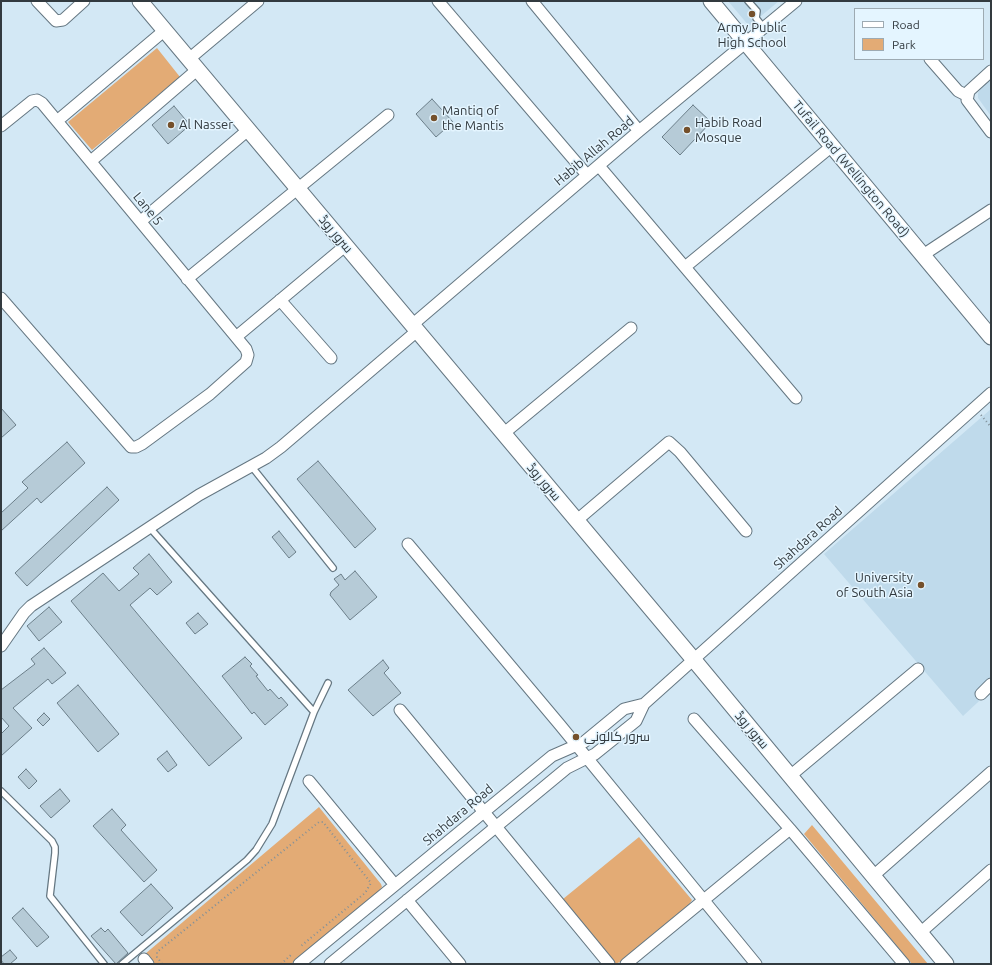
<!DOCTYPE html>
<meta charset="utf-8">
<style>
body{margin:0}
#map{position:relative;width:992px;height:965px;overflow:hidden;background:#d3e8f5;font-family:Ubuntu,sans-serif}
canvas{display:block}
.frame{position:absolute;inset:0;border:2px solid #323a3f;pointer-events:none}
.legend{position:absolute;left:854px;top:8px;width:130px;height:52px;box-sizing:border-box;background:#e4f5ff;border:1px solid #9daab2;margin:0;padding:5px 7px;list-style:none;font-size:12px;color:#323a3f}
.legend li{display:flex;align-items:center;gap:8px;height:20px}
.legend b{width:20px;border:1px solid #9daab2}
</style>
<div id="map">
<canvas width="992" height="965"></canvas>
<div class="frame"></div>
<ul class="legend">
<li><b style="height:5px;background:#fff"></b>Road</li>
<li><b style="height:11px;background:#e3ab75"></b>Park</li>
</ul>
</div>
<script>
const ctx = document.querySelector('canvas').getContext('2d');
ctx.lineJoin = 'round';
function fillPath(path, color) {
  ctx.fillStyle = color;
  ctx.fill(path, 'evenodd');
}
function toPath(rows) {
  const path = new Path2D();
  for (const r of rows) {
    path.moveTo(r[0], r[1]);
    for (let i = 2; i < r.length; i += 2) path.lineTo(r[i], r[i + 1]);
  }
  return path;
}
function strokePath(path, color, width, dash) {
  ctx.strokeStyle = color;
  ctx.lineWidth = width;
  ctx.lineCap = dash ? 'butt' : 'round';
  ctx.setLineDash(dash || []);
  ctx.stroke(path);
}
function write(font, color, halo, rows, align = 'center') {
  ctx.font = font + ' Ubuntu,Cairo,sans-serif';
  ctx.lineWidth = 3;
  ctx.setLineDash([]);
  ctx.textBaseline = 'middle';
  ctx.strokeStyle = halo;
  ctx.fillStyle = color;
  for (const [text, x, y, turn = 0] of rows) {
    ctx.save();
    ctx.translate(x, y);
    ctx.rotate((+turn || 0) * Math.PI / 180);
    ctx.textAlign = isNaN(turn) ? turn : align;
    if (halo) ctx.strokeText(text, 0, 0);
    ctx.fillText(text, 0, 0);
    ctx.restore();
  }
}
const built = toPath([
 [728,1,779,1,749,26],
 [991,79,991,116,978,98,978,93,981,88],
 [991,409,991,690,963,716,824,554]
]);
const green = toPath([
 [157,48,180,77,92,150,68,122],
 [319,807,381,884,382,887,378,892,291,964,154,964,145,954],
 [812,825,928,964,912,964,804,834],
 [639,837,692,900,688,906,620,962,615,964,563,899]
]);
const building = toPath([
 [432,99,453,122,436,137,416,114,432,99],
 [693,105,711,122,680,155,662,137,693,105],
 [174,106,190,125,168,144,152,125,174,106],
 [1,408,16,425,1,438,1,408],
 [67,442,85,463,41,503,37,498,1,531,1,513,28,488,22,482,67,442],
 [318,461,376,529,355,548,297,479,318,461],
 [107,487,119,500,27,586,15,573,107,487],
 [279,531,296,552,289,558,272,537,279,531],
 [149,554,172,582,157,595,150,588,130,605,242,738,209,766,71,601,103,573,119,591,139,574,133,568,149,554],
 [355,571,377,597,350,620,330,595,331,592,339,585,334,579,341,574,345,580,355,571],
 [49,607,62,622,39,641,27,626,49,607],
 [198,613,208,624,195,634,186,623,198,613],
 [44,648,66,673,52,684,48,679,13,708,32,728,1,756,1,734,9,726,1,717,1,690,35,664,31,659,44,648],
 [245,657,252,664,250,666,258,675,256,676,268,691,270,689,279,699,281,697,288,705,265,725,254,712,252,714,222,676,245,657],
 [383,660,389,668,384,673,401,693,373,716,348,690,383,660],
 [78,685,119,734,98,752,57,703,78,685],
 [44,713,50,719,43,726,37,720,44,713],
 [167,751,177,765,168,772,157,759,167,751],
 [26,769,37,781,29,789,18,777,26,769],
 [60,789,70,801,51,818,40,806,60,789],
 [112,809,126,825,121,830,157,870,144,882,93,826,112,809],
 [151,884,173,908,142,936,120,912,151,884],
 [23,908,49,937,37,947,12,918,23,908],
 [101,928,105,932,108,929,128,953,116,964,91,936,101,928],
 [10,950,17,958,10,964,4,964,1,960,1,957,10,950]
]);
const path = toPath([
 [981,415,991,427],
 [162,964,157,957,157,952,319,822,323,822,371,883,365,893,301,946],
 [281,964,292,954]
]);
const lane = toPath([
 [748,1,757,11,756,18,764,28],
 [252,467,333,568],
 [150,528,314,712],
 [1,791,52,841,55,847,55,853,50,896,104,964],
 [122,964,247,860,256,850,272,824,314,712,328,683]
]);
const street = toPath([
 [37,1,56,21,63,20,84,1],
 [438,1,587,175],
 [532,1,639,131],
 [189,59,258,1],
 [930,59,958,91,968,96],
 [991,71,969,91,967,100,991,132],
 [57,121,165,30],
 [1,126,32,101,37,100,42,103,246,349,248,355,246,362,210,394,142,444,136,447,131,447,1,298],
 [91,161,198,69],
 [599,166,796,398],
 [141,221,248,130],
 [923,255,991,210],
 [685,267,832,146],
 [187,279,388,115],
 [280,300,331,358],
 [412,325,639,131,796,1],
 [236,337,345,246],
 [503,434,631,328],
 [576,521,669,442,680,452,746,531],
 [408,544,560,725,756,964],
 [1,646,24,613,31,606,170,514,199,495,266,458,281,447,417,331],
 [981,694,991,684],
 [400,710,609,964],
 [790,776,918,669],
 [309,781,395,885],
 [790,829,904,964],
 [872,877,991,772],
 [407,900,460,964],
 [920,933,991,870],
 [144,959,148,964],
 [299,964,552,756,584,742,624,709,644,704],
 [330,964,567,768,595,754,636,721,644,704,991,393],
 [626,964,790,829,694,719]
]);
const secondary = toPath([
 [140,1,694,660,946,964],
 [711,1,991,337]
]);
const markers = [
 [752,14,4,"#75502b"],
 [434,118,4,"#75502b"],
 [171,125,4,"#75502b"],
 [687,130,4,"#75502b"],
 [921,585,4,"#75502b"],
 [576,737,4,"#75502b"]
];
const poiNames = [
 ["Army Public",752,28,"center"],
 ["High School",752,43,"center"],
 ["Mantiq of",442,111],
 ["the Mantis",442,126],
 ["Habib Road",695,123],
 ["Mosque",695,138],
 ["Al Nasser",179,125],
 ["University",913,578,"right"],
 ["of South Asia",913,593,"right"],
 ["سرور کالونی",584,737]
];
const streetNames = [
 ["Habib Allah Road",594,151,-40],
 ["Tufail Road (Wellington Road)",851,169,50],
 ["Lane 5",148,209,51],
 ["سرور روڈ",336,234,50],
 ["سرور روڈ",544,482,50],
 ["Shahdara Road",808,538,-42],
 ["سرور روڈ",752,730,50],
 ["Shahdara Road",458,815,-40]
];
fillPath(built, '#bfdaeb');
fillPath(green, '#e3ab75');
fillPath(building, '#b6cbd7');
strokePath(building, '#6b7e89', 1);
strokePath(lane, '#657782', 8);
strokePath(street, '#657782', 13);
strokePath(secondary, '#657782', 17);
strokePath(path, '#819099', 2, [1, 3]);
strokePath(lane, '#fff', 5.5);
strokePath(street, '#fff', 11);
strokePath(secondary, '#fff', 15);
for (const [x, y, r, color] of markers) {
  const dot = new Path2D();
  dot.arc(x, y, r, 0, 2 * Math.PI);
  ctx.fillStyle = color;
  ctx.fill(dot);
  strokePath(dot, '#e4f5ff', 1.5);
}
write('13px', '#323a3f', '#e4f5ff', poiNames, 'left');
write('13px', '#323a3f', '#e4f5ff', streetNames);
</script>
